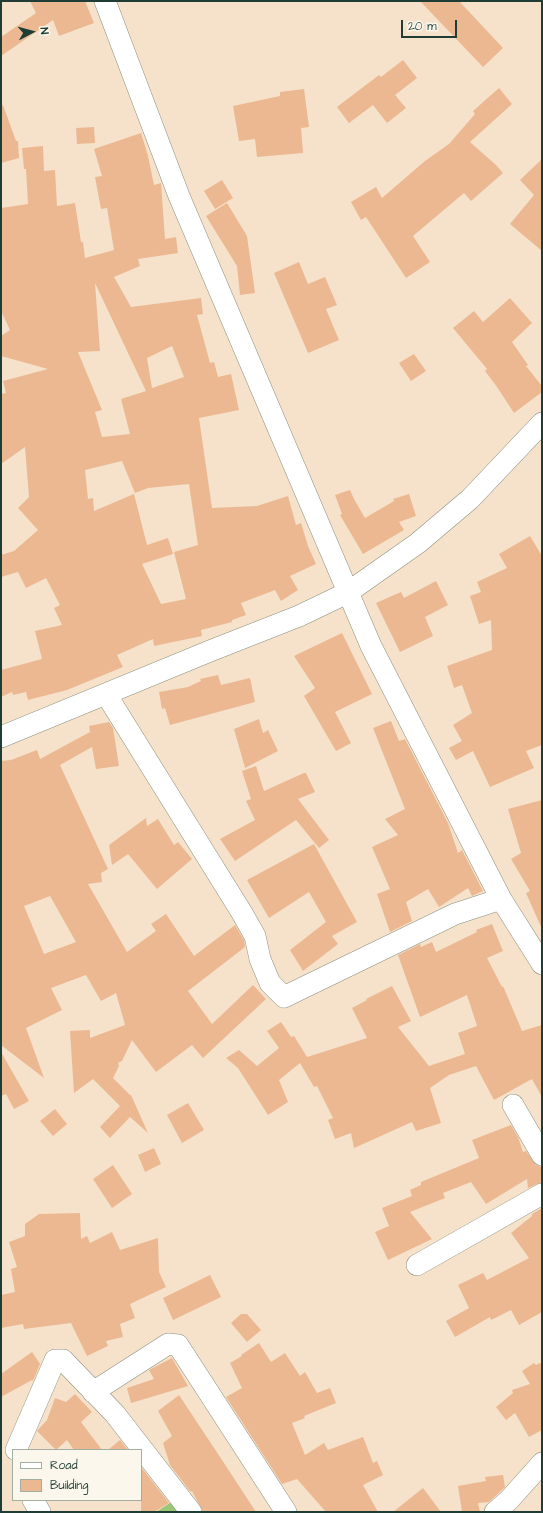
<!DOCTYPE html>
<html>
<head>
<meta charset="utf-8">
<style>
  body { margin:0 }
  #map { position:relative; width:543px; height:1513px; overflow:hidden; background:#f6e2ca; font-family:"Architects Daughter",sans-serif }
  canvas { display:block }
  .frame { position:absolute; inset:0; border:2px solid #1f3d34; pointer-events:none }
  .legend { position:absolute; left:12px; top:1449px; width:130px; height:52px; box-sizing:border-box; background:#fbf7ec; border:1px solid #a3ada2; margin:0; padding:5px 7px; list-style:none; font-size:12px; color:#1f3d34 }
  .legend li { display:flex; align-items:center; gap:8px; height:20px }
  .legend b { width:20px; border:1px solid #a3ada2 }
  .north { position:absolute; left:12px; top:12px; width:40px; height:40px; -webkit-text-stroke:3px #fbf7ec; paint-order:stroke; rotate:84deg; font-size:11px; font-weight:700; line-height:16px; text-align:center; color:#1f3d34 }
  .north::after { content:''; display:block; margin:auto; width:14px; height:18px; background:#1f3d34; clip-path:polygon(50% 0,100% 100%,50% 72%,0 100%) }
  .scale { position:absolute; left:401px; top:20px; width:56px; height:18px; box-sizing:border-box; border:2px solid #1f3d34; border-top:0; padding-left:5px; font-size:12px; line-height:14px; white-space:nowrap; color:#1f3d34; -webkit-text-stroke:3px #fbf7ec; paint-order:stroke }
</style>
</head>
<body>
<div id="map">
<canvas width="543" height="1513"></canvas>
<div class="frame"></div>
<ul class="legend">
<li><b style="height:5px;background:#fff"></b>Road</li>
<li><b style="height:11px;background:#ebb892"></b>Building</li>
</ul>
<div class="north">N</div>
<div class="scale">20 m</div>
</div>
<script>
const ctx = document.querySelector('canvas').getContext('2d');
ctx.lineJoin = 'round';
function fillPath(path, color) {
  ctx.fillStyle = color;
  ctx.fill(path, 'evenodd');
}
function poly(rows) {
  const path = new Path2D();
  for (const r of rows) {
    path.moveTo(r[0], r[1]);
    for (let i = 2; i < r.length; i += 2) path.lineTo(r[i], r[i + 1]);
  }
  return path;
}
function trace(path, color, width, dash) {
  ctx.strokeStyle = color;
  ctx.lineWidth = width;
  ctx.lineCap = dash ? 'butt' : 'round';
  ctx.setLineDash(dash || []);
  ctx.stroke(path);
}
fillPath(poly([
  [176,1499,185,1512,156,1512]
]), '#9ac776');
fillPath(poly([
  [30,1,85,1,94,23,59,36,53,20,1,56,1,37,36,13],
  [420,1,459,1,503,48,483,67],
  [403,60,417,78,395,95,406,108,387,123,373,105,349,123,337,107,379,75,381,77],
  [499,88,512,104,470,142,496,165,503,173,471,201,464,193,413,236,430,262,406,278,366,217,361,220,351,202,376,187,382,198,425,161,449,144,475,114,473,111],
  [304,89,309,127,301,128,303,153,257,157,255,139,239,141,233,106,280,96,280,92],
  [1,105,3,105,16,141,18,141,19,158,1,163],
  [94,127,95,143,77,144,76,128],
  [141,133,148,156,154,185,161,183,165,239,176,237,178,253,138,259,140,266,114,277,131,307,201,298,203,314,197,315,210,363,214,362,218,377,231,374,239,410,199,418,212,508,257,506,288,496,296,525,301,523,308,546,316,564,290,576,298,590,281,601,275,590,241,603,246,615,232,620,232,622,201,630,202,636,154,646,153,639,117,655,123,667,67,690,28,700,26,692,13,695,12,692,1,697,1,670,42,659,35,631,62,625,54,608,60,605,46,578,26,588,18,572,1,577,1,555,14,551,38,530,18,508,29,497,25,447,1,464,1,394,6,393,3,381,48,369,1,356,1,336,10,330,1,311,1,208,28,204,26,169,24,169,22,148,43,146,44,171,55,170,57,206,75,203,81,242,83,242,85,258,114,250,107,208,101,209,95,177,102,176,94,149],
  [95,283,146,391,121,399,130,434,102,437,95,412,102,410,78,352,100,351],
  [172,346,184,377,152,388,147,358],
  [122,461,135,493,148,488,189,484,198,545,174,552,186,599,161,604,142,564,173,554,168,538,147,545,134,494,94,511,93,498,88,499,85,470],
  [542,159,542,251,510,224,534,195,520,180],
  [222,180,233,198,215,209,204,191],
  [227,203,247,236,255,293,240,295,237,266,206,216],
  [299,262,308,284,325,277,337,305,326,309,339,340,308,353,274,273],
  [510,298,532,323,512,342,528,365,526,366,542,386,542,392,514,413,497,387,485,371,487,369,453,328,474,311,483,322],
  [414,354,426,371,411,381,399,363],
  [350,490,354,499,365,518,394,501,393,499,409,494,416,516,399,522,404,530,363,554,340,515,342,514,335,495],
  [530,536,542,556,542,745,526,751,534,768,490,787,473,751,456,760,449,748,462,741,453,725,472,713,462,685,454,688,447,666,492,650,491,620,479,624,470,596,481,592,477,582,507,568,499,554],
  [436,581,448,605,425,617,433,636,400,652,376,603,401,592,404,598],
  [342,633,372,694,335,712,351,743,336,751,304,696,315,688,294,656],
  [218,675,221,685,250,678,255,702,170,725,165,708,162,709,159,692,188,687,201,681,200,679],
  [259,719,263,733,268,730,278,751,245,768,234,729],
  [391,721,399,741,405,739,448,823,458,853,462,850,483,891,472,896,468,888,439,907,428,889,406,902,412,921,390,932,377,894,390,889,372,847,398,835,385,819,405,809,373,728],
  [109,722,113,728,119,766,96,769,92,747,60,765,108,869,101,873,102,882,88,884,127,952,156,931,151,924,166,914,194,956,235,925,244,940,245,947,188,991,212,1024,253,985,266,999,203,1058,192,1045,156,1072,132,1040,122,1061,118,1063,119,1066,113,1078,130,1095,131,1095,148,1133,130,1117,110,1138,100,1127,120,1106,93,1079,74,1093,70,1031,90,1030,90,1038,125,1025,116,993,101,1001,86,975,51,988,62,1010,26,1028,44,1078,1,1045,1,761,11,760,37,750,40,759,90,732,89,726],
  [50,896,76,942,44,954,24,906],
  [256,766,264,791,304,773,306,773,315,792,298,799,329,840,319,848,296,820,235,861,220,839,255,820,246,801,251,799,242,771],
  [542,800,542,929,526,893,530,891,511,859,521,853,508,809],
  [146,818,147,826,158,819,174,845,178,842,192,859,157,889,128,854,112,865,109,845],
  [314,844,357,922,332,936,338,944,303,971,290,950,326,922,309,892,269,918,247,880],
  [492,924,503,951,487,958,502,987,503,986,522,1031,542,1025,542,1097,532,1079,494,1100,476,1066,449,1075,430,1088,441,1123,416,1131,412,1122,354,1148,351,1133,335,1139,328,1120,333,1118,317,1086,314,1087,300,1063,279,1080,288,1102,268,1115,238,1068,226,1058,239,1050,257,1066,279,1048,267,1031,281,1022,291,1037,294,1036,307,1057,367,1038,352,1008,367,1000,366,999,392,986,411,1021,398,1027,429,1066,465,1054,458,1033,477,1026,467,995,420,1017,398,955,420,944,421,947,432,942,436,952,477,932,476,930],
  [1,1052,29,1101,14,1109,6,1094,1,1096],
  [188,1103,204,1130,182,1143,167,1115],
  [55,1109,67,1124,53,1136,40,1121],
  [511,1125,518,1137,523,1152,526,1151,536,1165,542,1167,542,1182,528,1188,527,1179,486,1204,471,1182,443,1193,445,1198,410,1212,432,1239,388,1260,375,1232,389,1226,382,1208,412,1196,410,1190,421,1185,421,1182,479,1158,472,1140],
  [154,1148,161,1164,145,1172,138,1155],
  [113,1165,132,1194,112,1208,93,1179],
  [542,1208,542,1312,519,1325,511,1310,491,1320,490,1317,455,1337,446,1321,469,1308,458,1285,483,1273,487,1280,529,1258,511,1233,532,1216,532,1214],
  [80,1213,81,1239,87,1236,90,1243,112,1232,120,1250,158,1238,159,1272,166,1287,130,1304,135,1318,120,1324,123,1337,106,1341,108,1346,87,1356,71,1323,24,1329,23,1324,1,1328,1,1295,15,1292,11,1269,17,1267,9,1242,25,1236,25,1224,39,1214],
  [210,1275,221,1297,173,1320,163,1298],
  [241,1314,247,1314,261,1330,247,1342,231,1323],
  [259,1343,271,1362,285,1353,300,1376,305,1372,317,1393,330,1388,336,1403,304,1416,305,1418,292,1423,305,1455,324,1443,328,1450,363,1437,373,1463,377,1461,383,1475,363,1485,378,1512,326,1512,297,1479,282,1484,226,1397,242,1388,230,1363,242,1356,241,1355],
  [32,1352,40,1364,33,1381,32,1380,1,1397,1,1374],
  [172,1358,188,1386,131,1403,127,1388,154,1379,149,1370],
  [542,1362,542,1430,529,1437,515,1413,506,1420,496,1407,513,1393,512,1390,530,1384,522,1371,534,1363,536,1365],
  [75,1394,92,1412,81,1422,102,1450,74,1450,67,1440,56,1450,37,1431,47,1420,55,1398,66,1402],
  [179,1395,224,1463,256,1512,203,1512,192,1491,191,1492,189,1490,170,1465,163,1443,172,1436,158,1411],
  [120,1440,128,1450,108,1450],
  [141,1467,169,1503,154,1512,141,1512],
  [503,1475,505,1487,489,1502,478,1503,480,1512,462,1512,458,1486,486,1481,485,1477],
  [423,1488,441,1512,393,1512]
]), '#ebb892');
const minor = poly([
  [105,1,179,196,371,646,501,899,542,964],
  [106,694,242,913,255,936,260,959,270,983,284,997,455,914,501,899],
  [1,737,210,651,299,616,347,593,418,543,470,499,542,423],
  [513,1105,542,1155],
  [417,1265,542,1194],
  [93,1392,168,1344,178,1345,286,1512],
  [16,1450,55,1360,63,1360,115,1414,191,1512],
  [33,1500,40,1512],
  [495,1512,509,1500,542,1463]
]);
trace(minor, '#8a907f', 22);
trace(minor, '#fff', 21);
</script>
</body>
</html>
